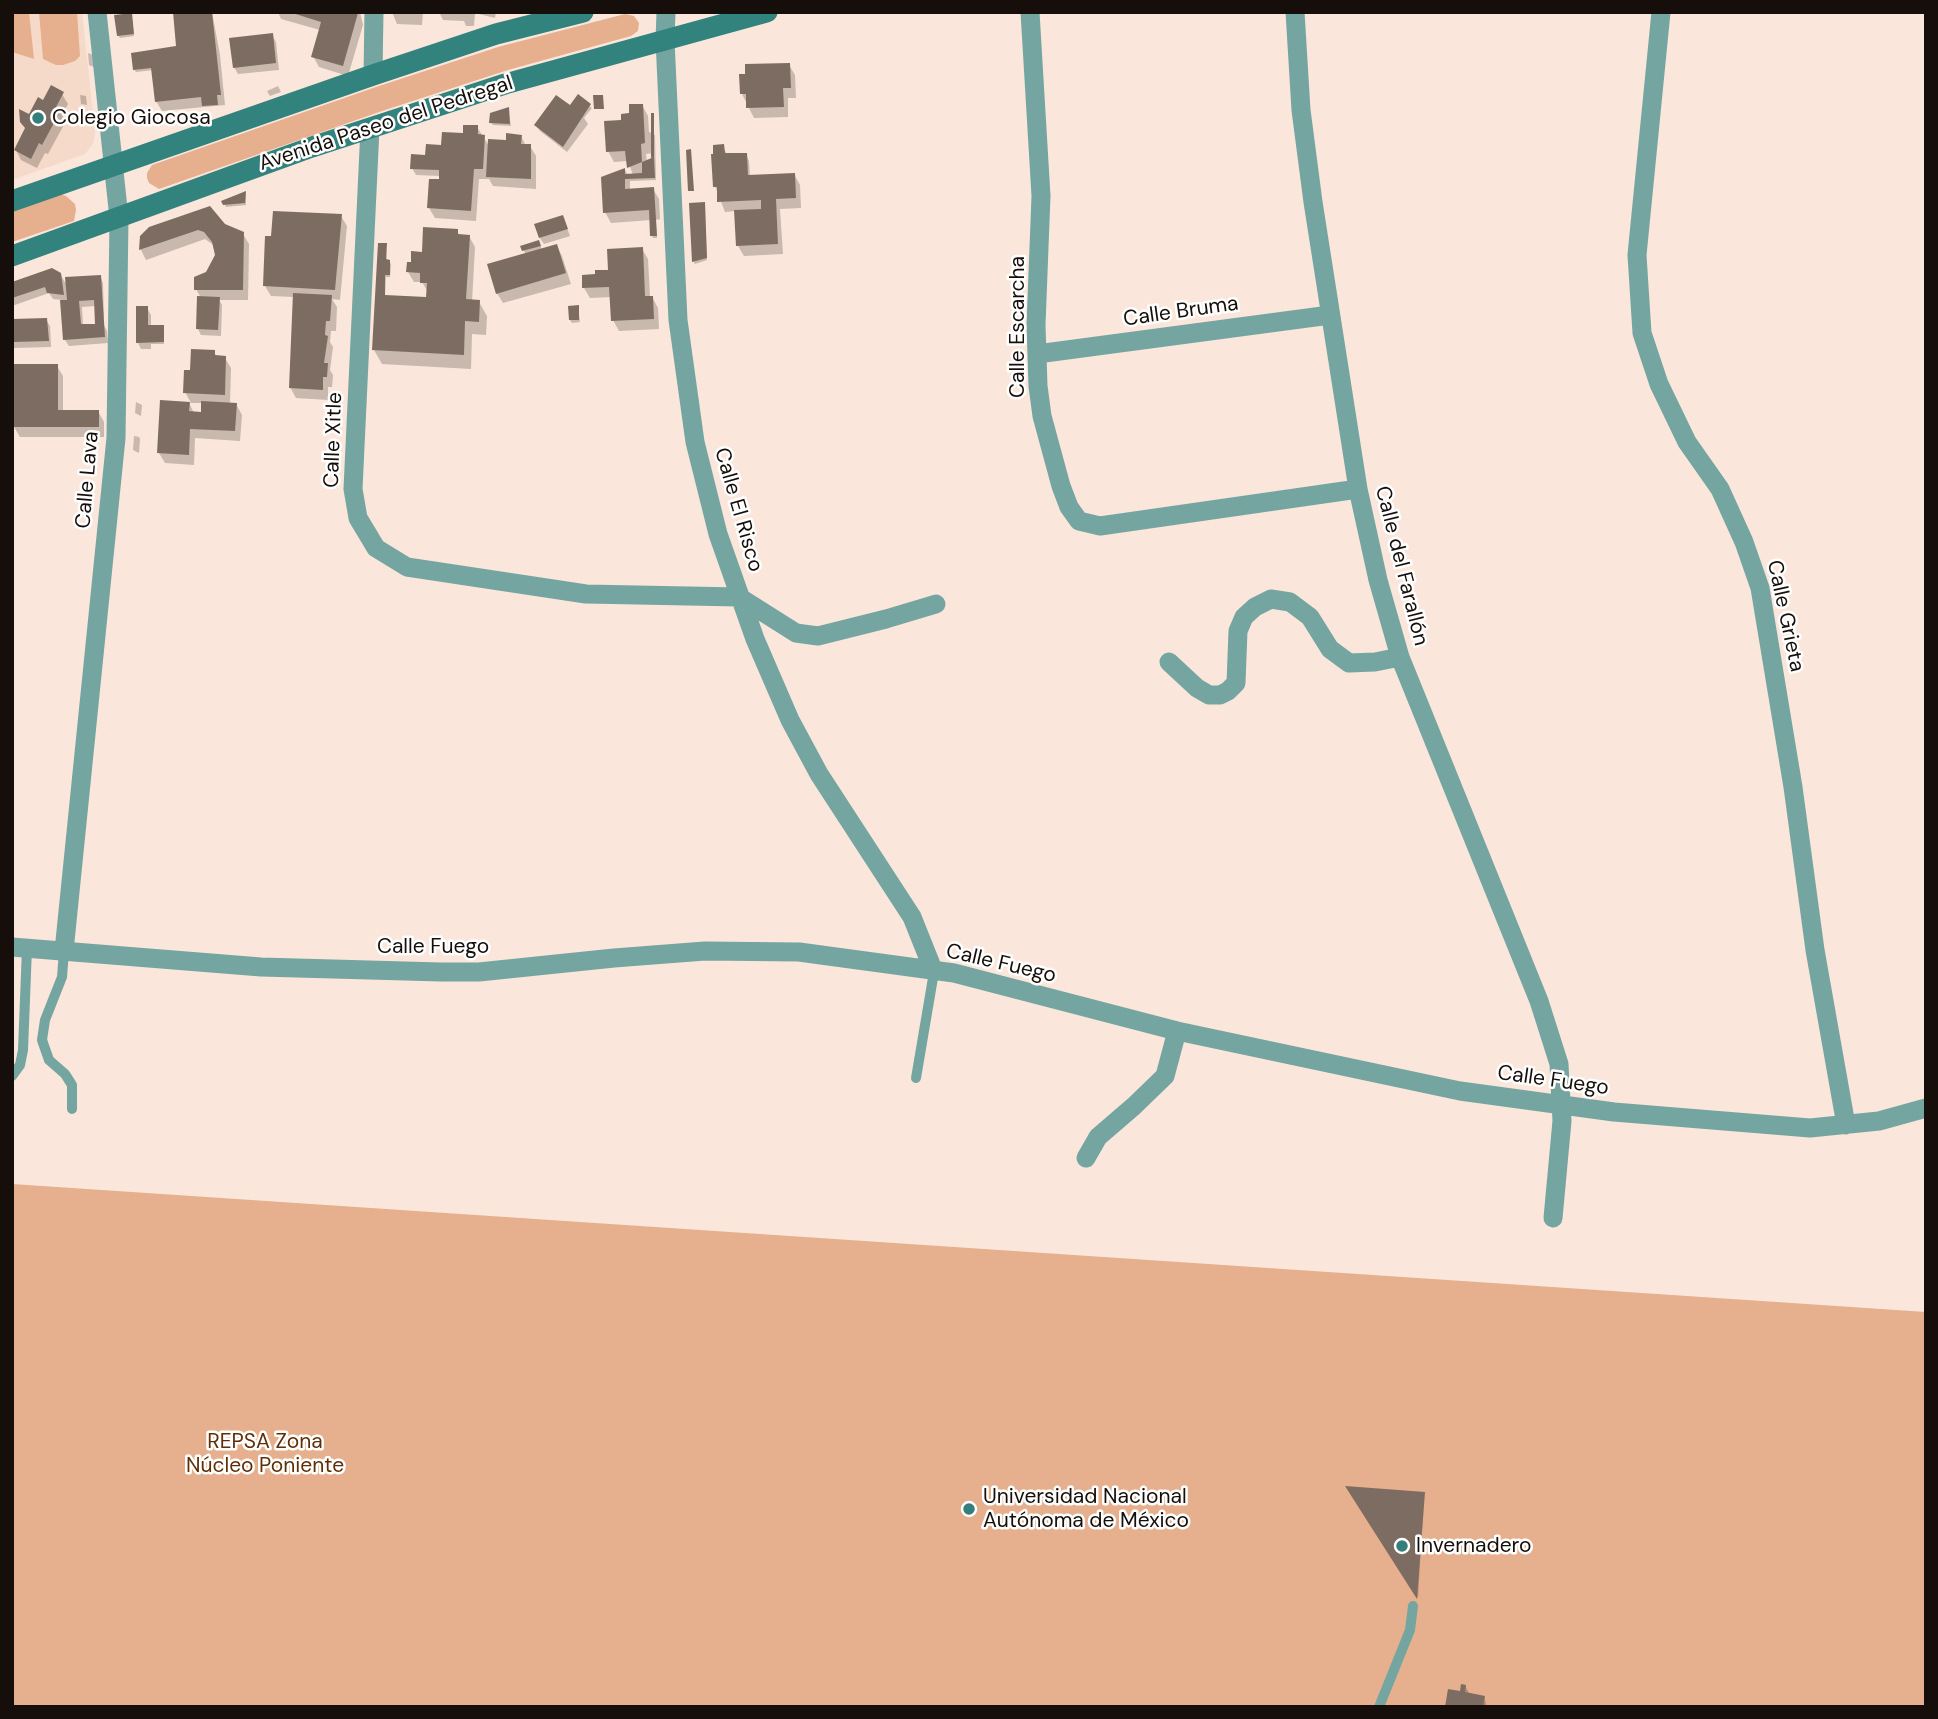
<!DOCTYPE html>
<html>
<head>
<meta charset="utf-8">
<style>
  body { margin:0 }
  #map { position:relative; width:1938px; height:1719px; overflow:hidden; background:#fae6da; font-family:"DM Sans",sans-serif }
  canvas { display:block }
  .frame { position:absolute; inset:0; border:14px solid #150e0a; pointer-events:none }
</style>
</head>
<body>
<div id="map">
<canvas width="1938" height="1719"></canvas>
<div class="frame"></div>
</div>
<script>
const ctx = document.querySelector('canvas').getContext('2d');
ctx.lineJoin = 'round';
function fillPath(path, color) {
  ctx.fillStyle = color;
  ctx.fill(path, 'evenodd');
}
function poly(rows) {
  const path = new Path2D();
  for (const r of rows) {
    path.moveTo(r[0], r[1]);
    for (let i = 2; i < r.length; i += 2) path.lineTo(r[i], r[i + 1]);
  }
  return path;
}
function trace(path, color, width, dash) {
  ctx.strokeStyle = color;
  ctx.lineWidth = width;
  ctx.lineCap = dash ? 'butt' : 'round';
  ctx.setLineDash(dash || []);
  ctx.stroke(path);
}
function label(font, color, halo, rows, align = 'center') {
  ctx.font = font + ' "DM Sans",sans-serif';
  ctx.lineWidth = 5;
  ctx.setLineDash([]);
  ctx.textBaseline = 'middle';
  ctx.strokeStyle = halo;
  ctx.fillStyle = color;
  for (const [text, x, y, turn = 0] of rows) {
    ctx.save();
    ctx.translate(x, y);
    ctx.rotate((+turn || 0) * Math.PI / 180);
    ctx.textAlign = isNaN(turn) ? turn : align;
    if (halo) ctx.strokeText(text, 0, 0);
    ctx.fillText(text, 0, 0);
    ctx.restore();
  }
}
fillPath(poly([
  [12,12,82,12,95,132,93,144,85,154,12,180]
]), '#f5dac9');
fillPath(poly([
  [12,12,29,12,34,59,12,52],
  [39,12,77,12,80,56,75,61,63,65,56,65,43,59],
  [625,14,634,16,639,23,638,31,631,36,508,70,382,111,159,189,149,183,147,178,147,173,152,165,376,87,498,47],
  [60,194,66,196,75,204,76,210,74,221,12,242,12,211],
  [12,1184,1926,1312,1926,1707,12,1707]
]), '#e6af8d');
fillPath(poly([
  [212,12,220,55,225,105,162,111,156,101,153,70,136,72,134,69,179,48,174,13],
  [278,12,360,12,363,25,348,76,319,67,313,56,320,30,281,19],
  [392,12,423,12,422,25,397,24],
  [439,12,496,12,495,18,475,13,474,26,466,26,464,21,443,20],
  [132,18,134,36,120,38,118,35],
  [272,35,276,42,279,70,238,74,234,67],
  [88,53,93,55,94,67,89,65],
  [789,65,795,75,796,98,788,98,788,117,754,118,742,94],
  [278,86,281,92,270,96,267,91],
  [62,94,68,104,62,115,66,121,48,154,45,153,37,168,21,160,16,150,26,129,29,116,44,102],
  [80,95,86,96,87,105,81,104],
  [578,96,592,108,584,118,588,124,567,152,540,131,536,125,576,111],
  [642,105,648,116,649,132,655,135,656,180,630,181,630,190,653,189,659,199,660,219,656,220,657,238,653,238,652,236,651,220,611,223,605,212,625,170,628,175,633,175,628,161,614,162,608,151,623,122],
  [653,153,653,160,647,162,646,154],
  [508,109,511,126,493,125,491,122],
  [477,127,489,146,507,142,521,136,526,146,530,146,536,156,536,189,493,186,489,179,479,179,476,221,435,218,429,208,441,176,416,175,412,168,427,157],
  [723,146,727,155,746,154,749,161,750,176,794,174,800,185,801,208,780,209,783,254,744,256,738,246,736,211,725,212,715,186],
  [246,193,246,205,226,207,224,202],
  [704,204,707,260,695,264,693,261],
  [341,216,347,226,340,300,332,299,337,307,336,331,331,331,330,342,333,347,330,370,333,375,332,387,328,387,328,400,296,398,290,387,294,297,271,296,265,286],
  [563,217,570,236,544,244,540,238],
  [224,225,243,234,249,244,248,300,219,300,222,305,221,336,201,335,198,329,201,298,196,289,217,255,215,246,205,239,146,260,141,250,142,237],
  [457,231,460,236,469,236,475,247,472,302,479,302,487,316,486,335,472,334,471,369,382,364,374,350,386,245,387,261,391,264,390,277,386,277,385,296,427,299,428,292,422,282,414,282,408,272,423,254],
  [540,244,542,250,557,246,562,256,571,284,503,303,497,293,526,255,522,247],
  [642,249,648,259,650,297,652,297,658,308,659,329,619,331,613,320,611,297,590,298,584,288],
  [60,274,68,287,100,276,103,283,104,319,102,314,99,316,107,331,108,343,69,346,65,340,62,300,53,299,49,293,12,306,12,284],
  [96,306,97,325,83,326,82,307],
  [578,307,580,322,572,323,570,320],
  [147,308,151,315,151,327,163,327,164,329,164,344,151,344,151,349,141,349,138,343],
  [46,320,50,326,51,347,12,348,12,321],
  [214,352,217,357,225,358,231,368,230,404,236,404,242,415,240,441,195,438,194,465,165,463,159,453,189,403,194,413,202,413,203,403,191,403,185,392,191,372],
  [57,366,63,376,63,412,98,411,104,422,104,437,20,437,14,427],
  [136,402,142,405,141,416,135,413],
  [134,436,139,437,140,439,139,453,133,450],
  [1348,1488,1424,1494,1418,1598],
  [1465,1686,1469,1693,1484,1697,1487,1707,1447,1707]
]), '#0003');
fillPath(poly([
  [173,12,212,12,221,95,217,95,218,105,202,106,201,97,155,102,151,68,133,70,131,53,176,46],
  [289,12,358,13,343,66,311,57,321,22],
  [132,13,134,34,117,36,114,15],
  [273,33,276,63,233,68,229,38],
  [790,63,791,88,783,88,784,107,746,108,746,94,740,94,739,74,745,74,745,64],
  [51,85,64,92,56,107,61,110,42,145,39,143,31,159,14,150,25,128,20,122,19,109,29,114,38,97,43,100],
  [578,94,591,104,563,147,534,125,556,95,570,105],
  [593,95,603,95,604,109,594,109],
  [629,104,643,104,645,143,641,144,642,162,627,168,625,151,606,152,604,121,621,120,621,114,629,113],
  [509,107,510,124,489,123,490,113],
  [651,113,654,113,654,157,651,158],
  [463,125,478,125,478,134,485,135,483,169,474,169,471,211,427,208,429,179,439,179,439,170,410,169,411,154,425,155,426,144,441,145,442,132,463,133],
  [506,133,522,135,521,144,531,144,531,179,486,177,488,139,506,140],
  [724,144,725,153,747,153,748,175,795,173,796,198,776,199,778,244,736,246,734,210,761,209,761,200,717,202,717,187,713,187,711,154,713,154,713,145],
  [691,149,694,191,688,191,686,150],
  [654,157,655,178,625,179,625,189,654,187,657,236,650,236,649,210,603,213,601,177,625,168,625,174,642,173,642,162],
  [246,191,245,203,223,205,221,201],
  [705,202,707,258,692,262,689,203],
  [210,206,225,224,244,232,243,290,194,290,194,277,206,272,215,255,212,242,204,232,198,230,139,250,140,236,149,227],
  [273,211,342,214,335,290,263,286,265,236,271,236],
  [563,215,568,229,539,238,534,224],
  [423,227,458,229,458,234,470,235,466,299,480,300,479,322,465,321,464,355,372,350,378,243,387,243,386,259,390,260,390,275,385,275,385,295,426,297,427,283,420,283,420,273,406,272,407,262,411,262,411,251,422,252],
  [539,240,541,246,522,251,520,246],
  [557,244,566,273,496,294,487,264],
  [643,247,645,296,653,296,654,319,611,321,609,287,582,288,582,275,595,274,595,270,608,270,607,249],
  [52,268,61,273,64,295,47,293,45,287,12,298,12,282],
  [101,275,105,337,63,340,60,300,67,300,65,277],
  [94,300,95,324,81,324,79,301],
  [293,293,332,295,330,321,326,321,325,335,328,336,324,363,328,363,327,377,323,377,323,390,289,388],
  [197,296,220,297,218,330,196,329],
  [579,305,579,320,569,320,568,306],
  [136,306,148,306,148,325,164,325,164,342,136,343],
  [47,318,49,341,12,342,12,319],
  [191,349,215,350,215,355,226,356,225,395,183,393,184,370,190,370],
  [12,364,58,364,58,410,99,410,99,427,12,427],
  [160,400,190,402,189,411,201,412,201,401,237,403,235,431,190,429,189,455,157,453],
  [1345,1486,1425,1492,1417,1599],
  [1461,1684,1466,1685,1465,1692,1485,1696,1483,1707,1445,1707,1448,1689,1460,1691]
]), '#7d6c61');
trace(poly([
  [64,951,62,977,45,1020,42,1040,49,1060,65,1074,72,1085,72,1109],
  [12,1076,20,1065,23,1050,27,948],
  [916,1078,934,972],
  [1379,1707,1410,1630,1413,1606]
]), '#75a5a1', 10);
trace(poly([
  [666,12,665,40,678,320,695,442,718,534,755,639,790,720,819,774,912,917,934,972],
  [1030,12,1041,196,1036,325,1038,386,1042,416,1061,486,1069,507,1079,521,1100,526,1358,489],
  [1295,12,1301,110,1313,202,1358,489,1378,580,1400,657,1539,1001,1559,1064,1562,1121,1553,1218],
  [1661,12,1637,255,1642,333,1659,384,1687,442,1720,489,1744,542,1760,588,1793,787,1815,950,1846,1125],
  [373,75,374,12],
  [370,128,353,489,358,518,376,548,407,567,586,594,739,597,796,633,818,636,886,619,936,604],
  [1037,354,1330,315],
  [1169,662,1197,688,1209,695,1220,695,1228,691,1236,683,1238,631,1244,617,1255,607,1271,599,1290,602,1310,617,1330,649,1349,663,1375,662,1400,657],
  [12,947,261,967,441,972,479,972,614,958,705,951,799,952,954,973,1177,1031,1460,1091,1614,1112,1810,1128,1879,1121,1926,1108],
  [64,951,116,438,119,218,97,12],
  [1086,1158,1098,1137,1134,1106,1165,1076,1177,1031]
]), '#75a5a1', 19);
trace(poly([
  [12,201,373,75,496,34,583,12],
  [12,256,312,147,505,84,767,12]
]), '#32827d', 21);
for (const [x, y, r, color] of [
  [38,118,7,"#367e7a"],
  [969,1509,7,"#367e7a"],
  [1402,1546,7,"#367e7a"]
]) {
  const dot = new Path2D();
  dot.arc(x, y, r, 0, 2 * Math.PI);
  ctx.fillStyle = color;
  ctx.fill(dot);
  trace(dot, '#fff', 2.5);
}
label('21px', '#150e0a', '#fff', [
  ["Colegio Giocosa",52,118],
  ["Universidad Nacional",983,1497],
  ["Autónoma de México",983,1521],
  ["Invernadero",1416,1546]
], 'left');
label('21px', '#150e0a', '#fff', [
  ["Avenida Paseo del Pedregal",386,124,-18],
  ["Calle Bruma",1181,312,-8],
  ["Calle Escarcha",1018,327,-90],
  ["Calle Xitle",334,440,-88],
  ["Calle Lava",88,480,-85],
  ["Calle El Risco",738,510,74],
  ["Calle del Farallón",1401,566,76],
  ["Calle Grieta",1785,616,78],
  ["Calle Fuego",433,947],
  ["Calle Fuego",1001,964,13],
  ["Calle Fuego",1553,1081,8]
]);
label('21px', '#602e06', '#fff', [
  ["REPSA Zona",265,1442],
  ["Núcleo Poniente",265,1466]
]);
</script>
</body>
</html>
